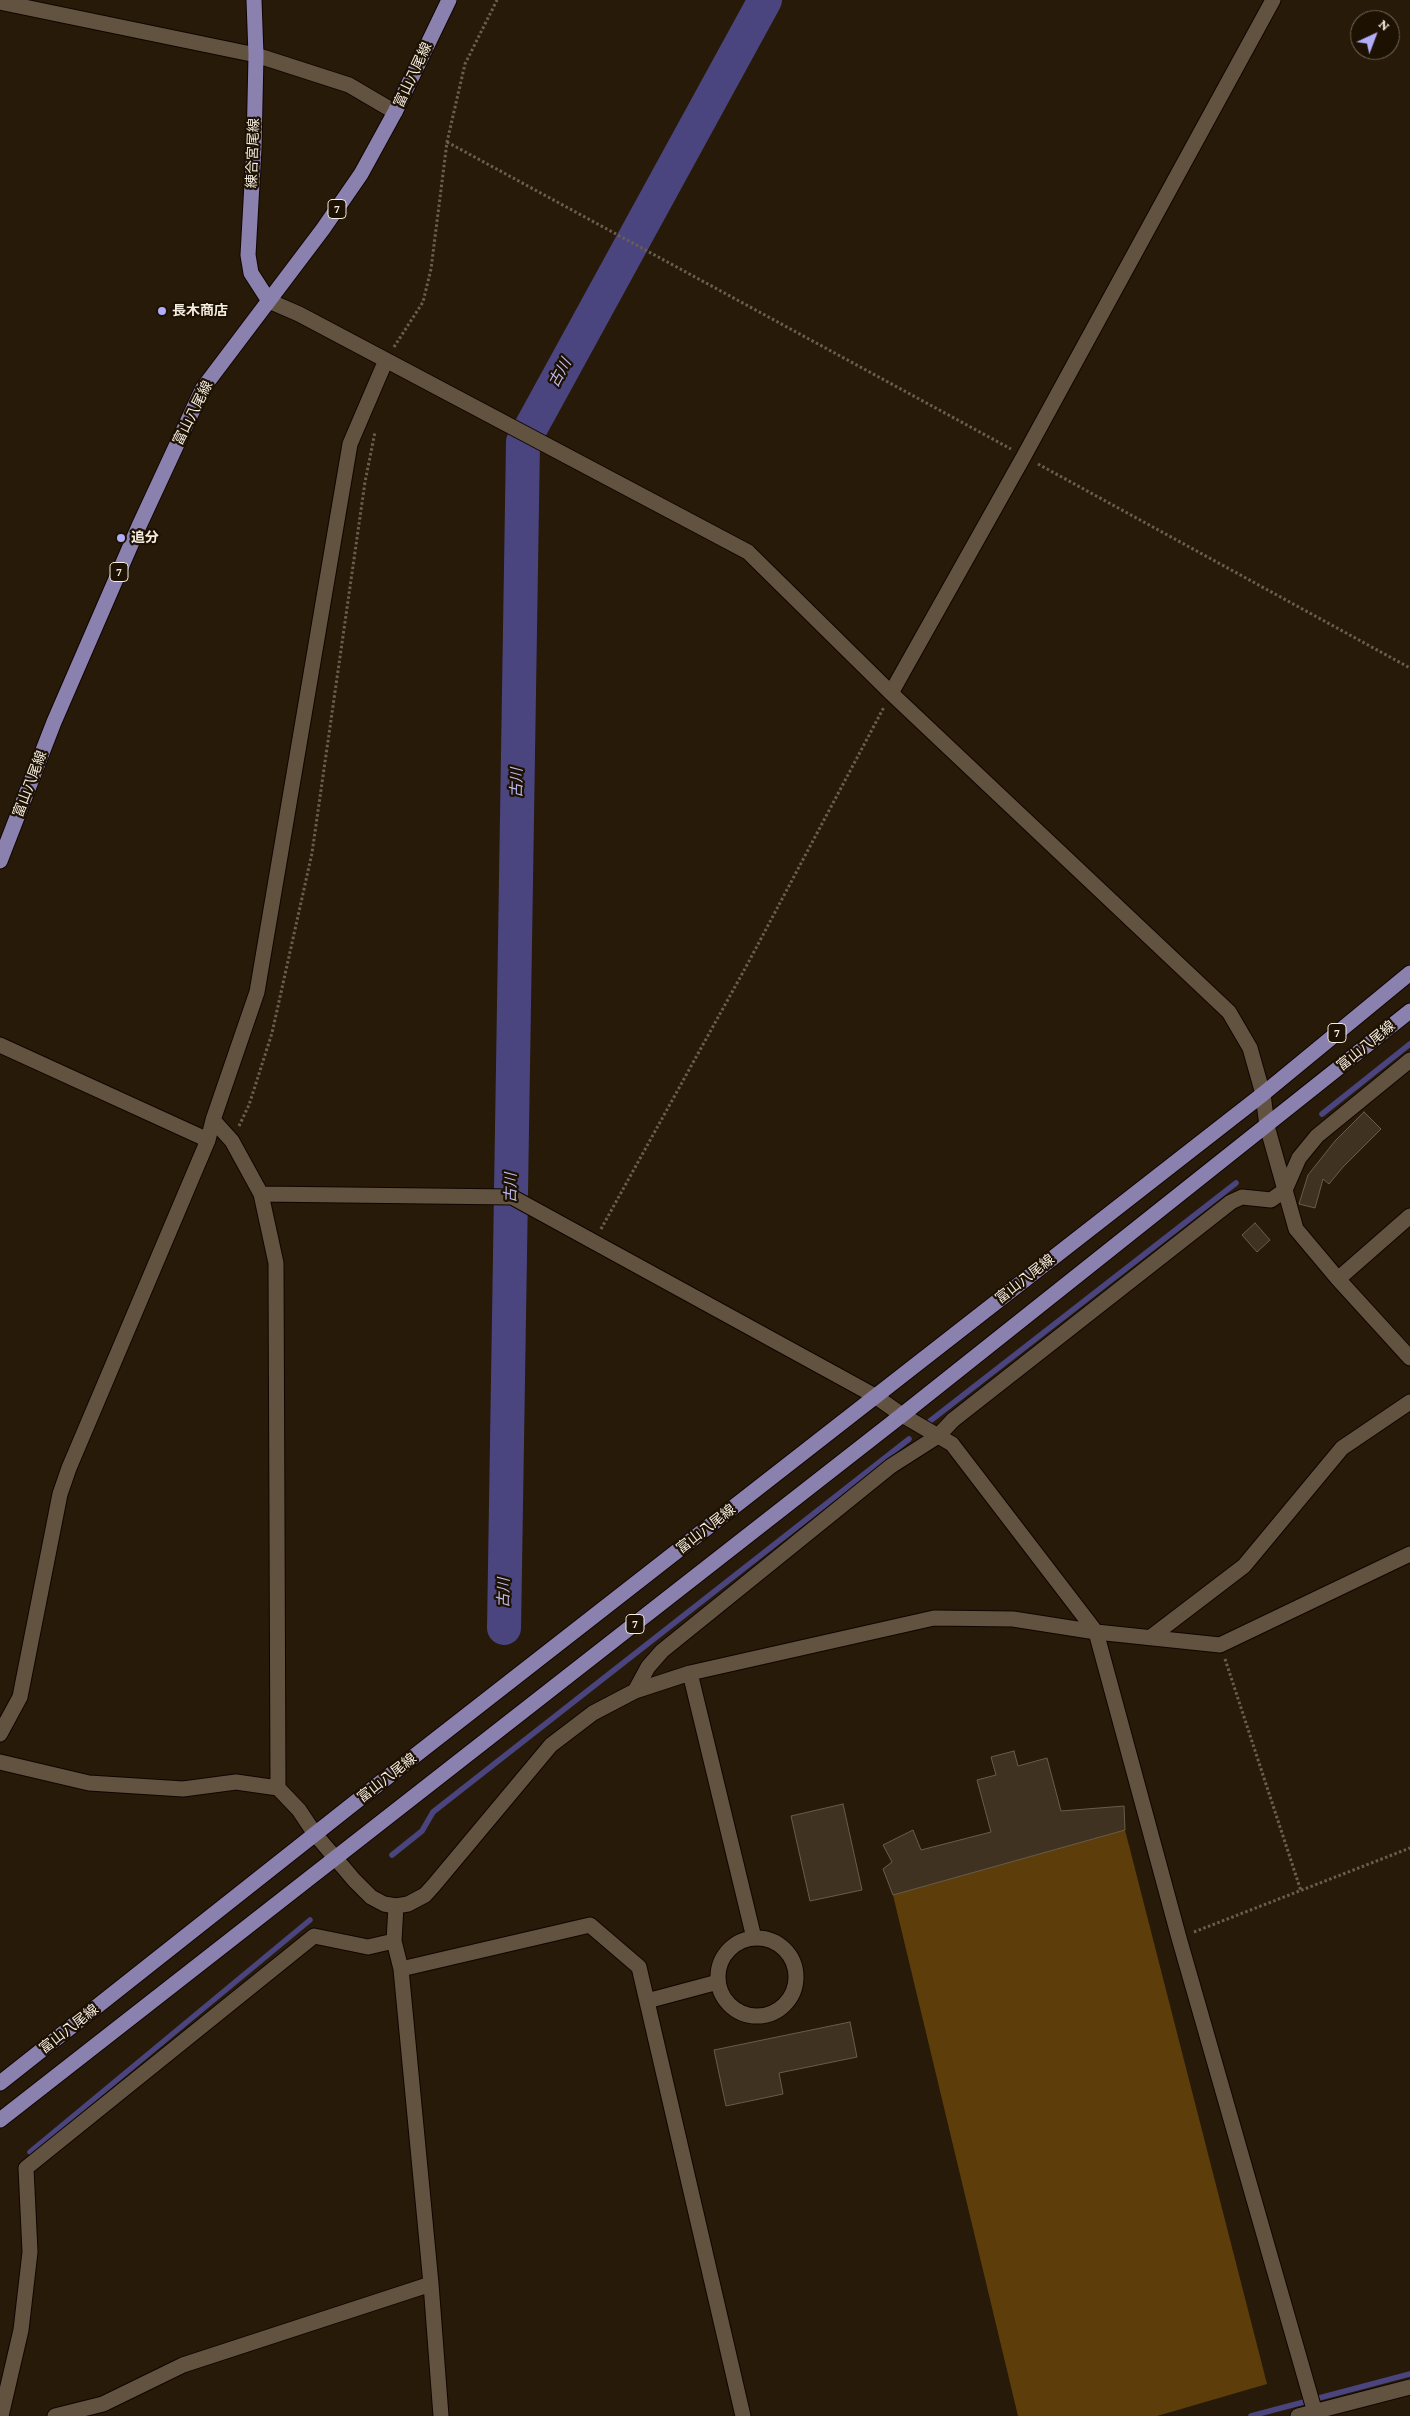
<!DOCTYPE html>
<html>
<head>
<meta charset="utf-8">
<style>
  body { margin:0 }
  #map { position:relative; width:1410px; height:2416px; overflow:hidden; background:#271a09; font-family:"Crimson Pro",serif }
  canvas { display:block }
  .north { position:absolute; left:1350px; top:10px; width:50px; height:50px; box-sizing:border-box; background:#1d1102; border:1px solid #74695b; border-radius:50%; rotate:43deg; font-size:14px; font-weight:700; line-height:20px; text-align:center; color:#f6ede1 }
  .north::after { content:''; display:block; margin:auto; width:18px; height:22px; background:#b2adf9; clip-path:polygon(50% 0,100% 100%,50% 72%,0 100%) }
</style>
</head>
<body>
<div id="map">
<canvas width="1410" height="2416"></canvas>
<div class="north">N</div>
</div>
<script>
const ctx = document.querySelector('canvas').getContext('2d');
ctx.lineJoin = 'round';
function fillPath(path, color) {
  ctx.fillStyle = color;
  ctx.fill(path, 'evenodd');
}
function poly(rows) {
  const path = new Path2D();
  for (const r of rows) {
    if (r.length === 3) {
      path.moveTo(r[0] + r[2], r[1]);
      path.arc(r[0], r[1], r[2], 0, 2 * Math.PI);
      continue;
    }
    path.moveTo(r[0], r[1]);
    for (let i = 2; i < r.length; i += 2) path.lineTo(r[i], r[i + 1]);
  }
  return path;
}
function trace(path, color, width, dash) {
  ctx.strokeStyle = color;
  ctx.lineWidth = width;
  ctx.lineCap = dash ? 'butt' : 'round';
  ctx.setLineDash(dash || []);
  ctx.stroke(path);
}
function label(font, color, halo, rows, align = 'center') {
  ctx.font = font + ' "Crimson Pro","Noto Sans JP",serif';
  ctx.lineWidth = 4.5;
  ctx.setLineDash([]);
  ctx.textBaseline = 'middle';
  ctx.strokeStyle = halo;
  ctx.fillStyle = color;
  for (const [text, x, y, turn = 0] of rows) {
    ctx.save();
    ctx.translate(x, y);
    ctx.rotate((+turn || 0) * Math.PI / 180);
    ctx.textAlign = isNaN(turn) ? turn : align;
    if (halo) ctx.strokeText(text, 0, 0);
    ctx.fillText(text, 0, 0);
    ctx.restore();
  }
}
fillPath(poly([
  [1125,1830,1267,2384,1157,2416,1018,2416,893,1895]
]), '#5d3e0b');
trace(poly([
  [1322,1114,1410,1044],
  [930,1421,1236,1183],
  [392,1855,422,1831,433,1812,909,1439],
  [30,2152,310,1920],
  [1251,2416,1410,2374]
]), '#4b457f', 5.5);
trace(poly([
  [504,1628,523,442,765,0]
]), '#4b457f', 34);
const building = poly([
  [1364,1112,1381,1129,1343,1167,1329,1184,1323,1179,1315,1208,1299,1204,1308,1175,1335,1141,1364,1112],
  [1255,1223,1270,1240,1257,1252,1242,1235,1255,1223],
  [1014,1751,1018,1766,1047,1758,1061,1811,1124,1806,1125,1830,893,1895,883,1869,892,1862,883,1845,913,1830,921,1850,991,1832,977,1780,996,1775,991,1757,1014,1751],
  [843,1804,862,1890,810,1901,791,1816,843,1804],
  [850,2022,857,2057,779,2073,783,2094,726,2106,714,2050,850,2022]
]);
fillPath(building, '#403220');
trace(building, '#6b5c49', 1);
const minor = poly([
  [0,2,256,55,349,85,395,112],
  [269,301,299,314,748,552,891,693,1229,1012,1250,1048,1263,1094,1267,1126,1296,1229,1338,1279,1410,1358],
  [891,693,1024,456,1273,0],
  [0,1045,208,1140],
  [213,1120,232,1141,261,1194,276,1263,278,1788],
  [261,1194,512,1197,875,1396,902,1415,952,1444,1096,1632,1179,1938,1316,2416],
  [1338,1279,1410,1216],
  [1151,1637,1244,1566,1342,1448,1410,1402],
  [690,1673,754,1938],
  [635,1691,648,1667,662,1651,891,1466,938,1436,953,1420,1231,1202,1242,1197,1271,1200,1285,1190,1299,1158,1317,1136,1410,1060],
  [0,1734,20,1697,60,1494,69,1468,208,1140,213,1120,257,992,350,444,386,360],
  [0,1762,89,1783,183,1789,236,1782,278,1788,299,1810,315,1834,354,1880,371,1897,384,1904,396,1906,408,1904,425,1895,434,1885,551,1745,593,1713,635,1691,690,1673,934,1618,1013,1619,1096,1632,1220,1645,1410,1554],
  [396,1906,394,1941,401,1969,431,2284,441,2416],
  [757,1977,39],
  [401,1969,590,1925,639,1967,743,2416],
  [647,2001,718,1982],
  [1,2416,21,2330,30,2252,26,2168,314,1936,368,1947,394,1941],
  [55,2416,103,2404,183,2365,431,2284],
  [1298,2416,1410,2387]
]);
const major = poly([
  [254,0,256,55,254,148,248,255,251,273,269,301],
  [0,861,54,722,139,526,203,388,323,229,361,174,395,112,449,0],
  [0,2083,353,1804,1263,1094,1410,973],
  [0,2120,902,1415,1410,1011]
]);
trace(minor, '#100500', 17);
trace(major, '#100500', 17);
trace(poly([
  [447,142,1011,449],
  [394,347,423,302,431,269,447,142,465,64,497,0],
  [1038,464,1410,668],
  [239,1126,249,1105,272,1033,312,853,365,482,375,432],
  [601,1229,747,965,884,707],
  [1225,1659,1301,1891],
  [1194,1932,1410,1848]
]), '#6a5e4f', 3, [2.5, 2.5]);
trace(minor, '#625340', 15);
trace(major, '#8b81af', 15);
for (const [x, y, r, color] of [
  [162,311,5,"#b2adf9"],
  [121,538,5,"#b2adf9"]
]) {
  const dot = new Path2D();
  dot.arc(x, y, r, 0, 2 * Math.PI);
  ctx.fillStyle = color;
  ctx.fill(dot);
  trace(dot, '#1d1102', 2);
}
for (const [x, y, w] of [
  [337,209,18],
  [119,572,18],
  [1337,1033,18],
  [635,1624,18]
]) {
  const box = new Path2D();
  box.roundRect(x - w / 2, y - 9.5, w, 19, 4);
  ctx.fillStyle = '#1d1102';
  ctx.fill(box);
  trace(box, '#f6ede1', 1);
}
label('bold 12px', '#f6ede1', null, [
  ["7",337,209],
  ["7",119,572],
  ["7",1337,1033],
  ["7",635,1624]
]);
label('14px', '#f6ede1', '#1d1102', [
  ["富山八尾線",413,75,-65],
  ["練合宮尾線",253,153,-88],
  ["富山八尾線",193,413,-63],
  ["富山八尾線",30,784,-69],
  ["富山八尾線",1366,1046,-39],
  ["富山八尾線",1025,1279,-38],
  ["富山八尾線",706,1529,-38],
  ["富山八尾線",387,1778,-38],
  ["富山八尾線",69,2029,-38]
]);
label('bold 14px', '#f6ede1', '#1d1102', [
  ["長木商店",172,311],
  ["追分",131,538]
], 'left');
label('italic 15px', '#bdbbf0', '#1d1102', [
  ["古川",560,373,-61],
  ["古川",517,783,-89],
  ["古川",511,1188,-89],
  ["古川",504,1593,-89]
]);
</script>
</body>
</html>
